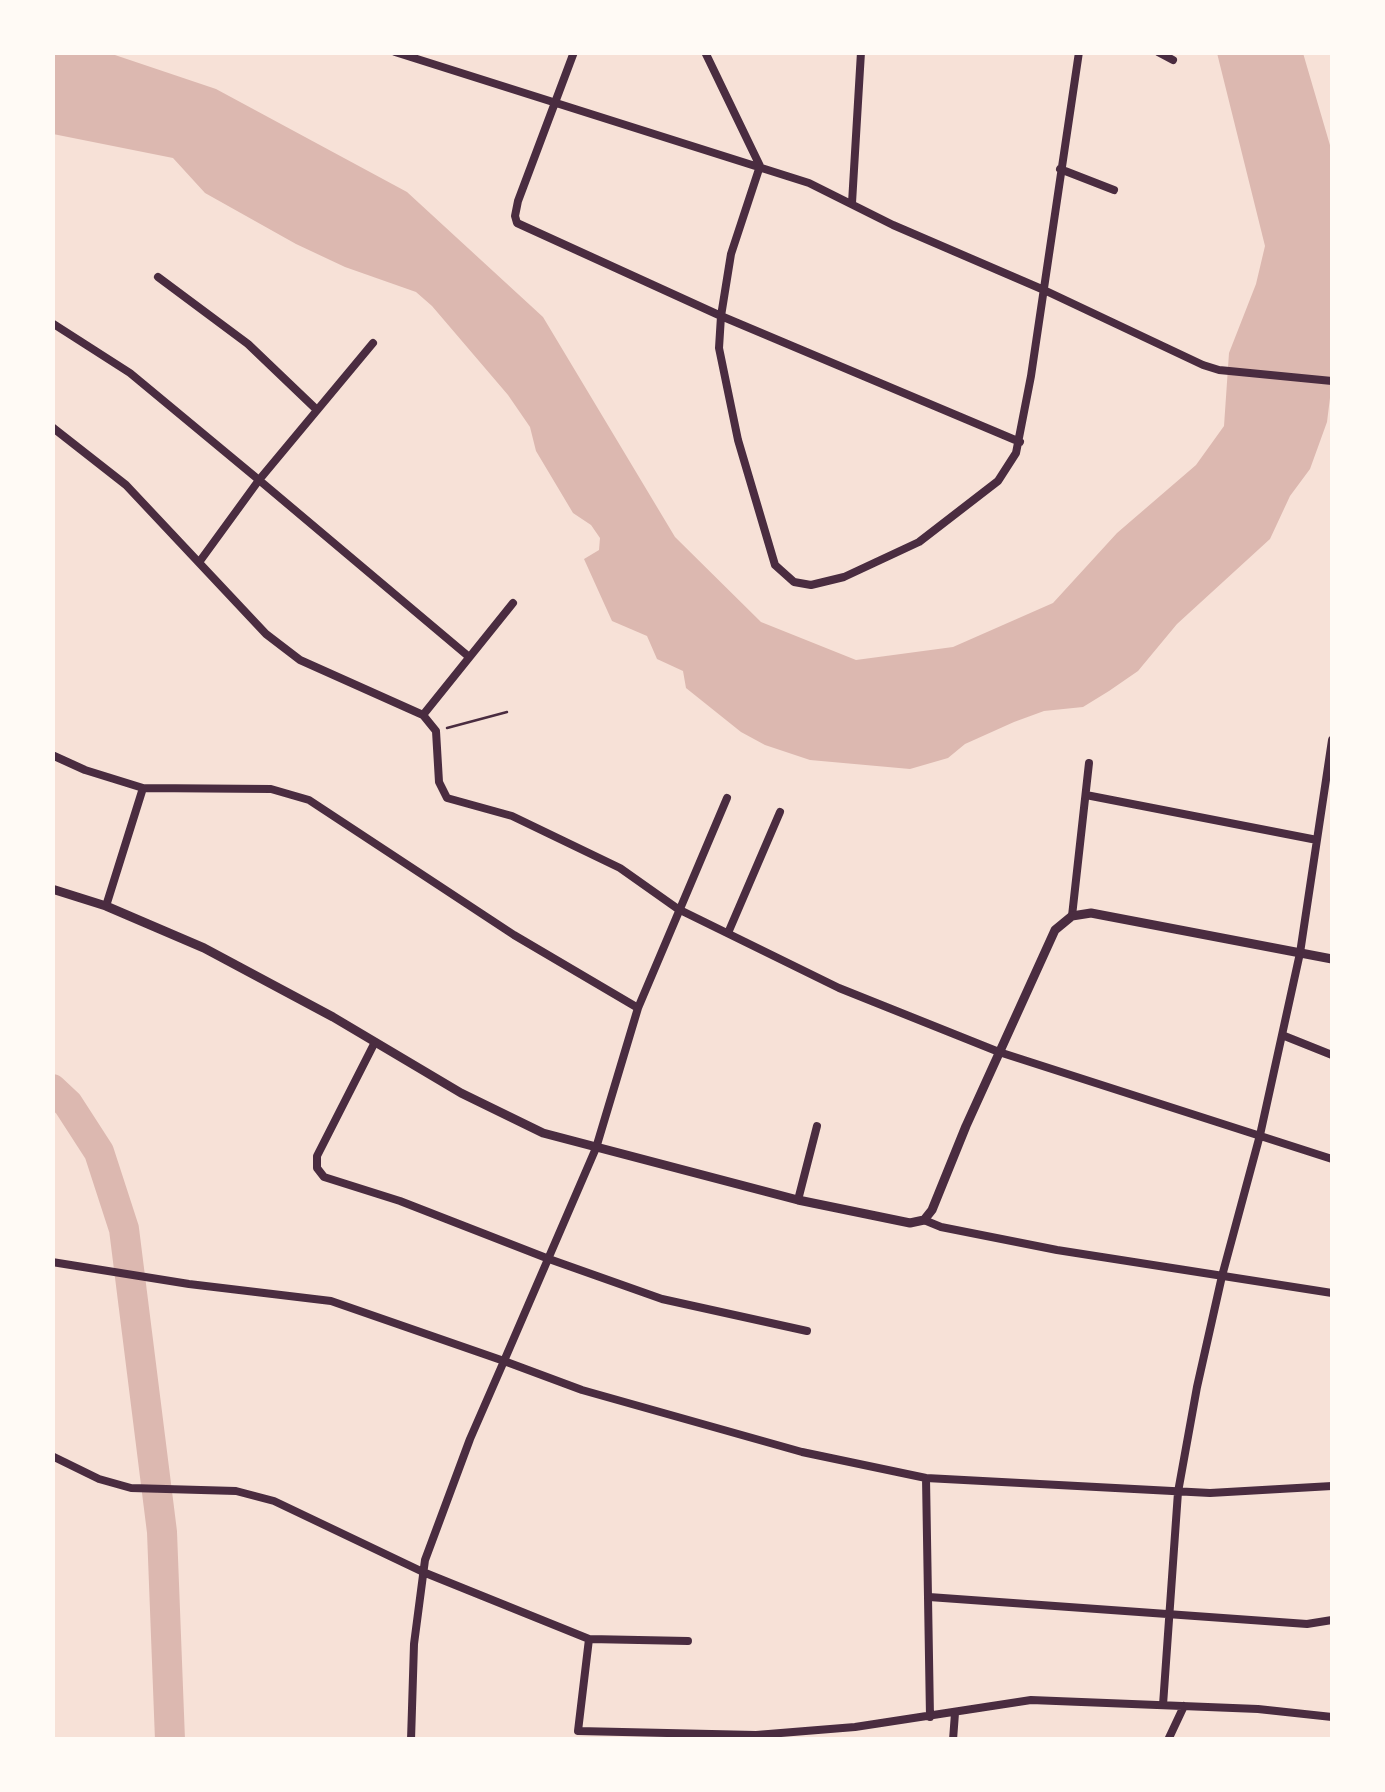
<!DOCTYPE html>
<html>
<head>
<meta charset="utf-8">
<style>
  body { margin:0 }
  #map { position:relative; width:1385px; height:1792px; overflow:hidden; background:#f7e1d7; font-family:"Crimson Pro",serif }
  canvas { display:block }
  .frame { position:absolute; inset:0; border:55px solid #fffaf5; pointer-events:none }
</style>
</head>
<body>
<div id="map">
<canvas width="1385" height="1792"></canvas>
<div class="frame"></div>
</div>
<script>
const ctx = document.querySelector('canvas').getContext('2d');
ctx.lineJoin = 'round';
function fillPath(path, color) {
  ctx.fillStyle = color;
  ctx.fill(path, 'evenodd');
}
function poly(rows) {
  const path = new Path2D();
  for (const r of rows) {
    path.moveTo(r[0], r[1]);
    for (let i = 2; i < r.length; i += 2) path.lineTo(r[i], r[i + 1]);
  }
  return path;
}
function trace(path, color, width, dash) {
  ctx.strokeStyle = color;
  ctx.lineWidth = width;
  ctx.lineCap = dash ? 'butt' : 'round';
  ctx.setLineDash(dash || []);
  ctx.stroke(path);
}
fillPath(poly([
  [53,53,109,53,216,89,407,192,543,317,675,537,761,622,856,660,953,647,1053,603,1117,533,1196,465,1224,426,1229,353,1256,284,1265,246,1217,53,1303,53,1332,152,1332,382,1327,422,1310,469,1290,496,1270,539,1177,624,1138,671,1109,691,1083,707,1044,711,1014,722,965,744,948,758,910,769,810,760,765,745,741,732,686,688,683,671,657,659,647,636,612,621,584,559,599,550,600,538,591,525,573,513,536,451,530,427,508,395,432,306,416,292,345,267,296,244,205,193,173,158,53,134]
]), '#dcb8b0');
trace(poly([
  [52,1089,68,1104,99,1152,124,1229,162,1532,170,1740]
]), '#dcb8b0', 30);
trace(poly([
  [447,728,507,712]
]), '#4a2c40', 2.5);
trace(poly([
  [395,52,809,183,893,225,1044,290,1203,365,1219,370,1332,381],
  [574,52,518,201,515,216,517,223,721,316,719,348,738,440,775,565,794,582,811,585,844,577,919,542,998,481,1016,453,1031,376,1079,52],
  [705,52,760,166,731,254,721,316,1020,442],
  [1158,52,1173,60],
  [1060,169,1114,190],
  [852,203,861,52],
  [158,277,248,344,317,410],
  [52,323,130,373,259,480,373,343],
  [52,427,126,485,266,634,300,660,423,715,436,731,439,782,447,798,512,816,620,868,678,909,839,988,999,1052,1332,1159],
  [200,561,259,480,468,656],
  [423,715,513,603],
  [52,755,85,770,143,788,271,789,309,800,514,935,638,1008],
  [1086,795,1317,840],
  [727,798,638,1008,596,1148,504,1361,582,1390,802,1452,926,1478,1210,1493,1332,1486],
  [106,906,143,788],
  [1072,916,1089,763],
  [728,933,780,812],
  [1282,1035,1332,1055],
  [375,1042,317,1156,317,1168,324,1177,400,1201,549,1259,662,1299,807,1331],
  [798,1200,817,1126],
  [924,1220,941,1227,1057,1250,1332,1293],
  [52,1262,189,1284,331,1301,504,1361,470,1439,425,1560,414,1644,411,1740],
  [52,1456,99,1479,131,1488,236,1491,274,1501,423,1572,589,1639],
  [926,1478,930,1717],
  [929,1597,1307,1624,1332,1620],
  [688,1641,589,1639,578,1731,756,1735,855,1727,1031,1700,1258,1709,1332,1717],
  [1163,1705,1178,1492,1197,1387,1222,1276,1260,1135,1300,953,1332,740],
  [953,1740,955,1713],
  [1168,1740,1184,1706]
]), '#4a2c40', 8);
trace(poly([
  [52,889,106,906,204,948,333,1017,461,1093,543,1133,798,1200,910,1223,924,1220,932,1210,966,1126,1055,930,1072,916,1091,913,1332,959]
]), '#4a2c40', 9);
</script>
</body>
</html>
